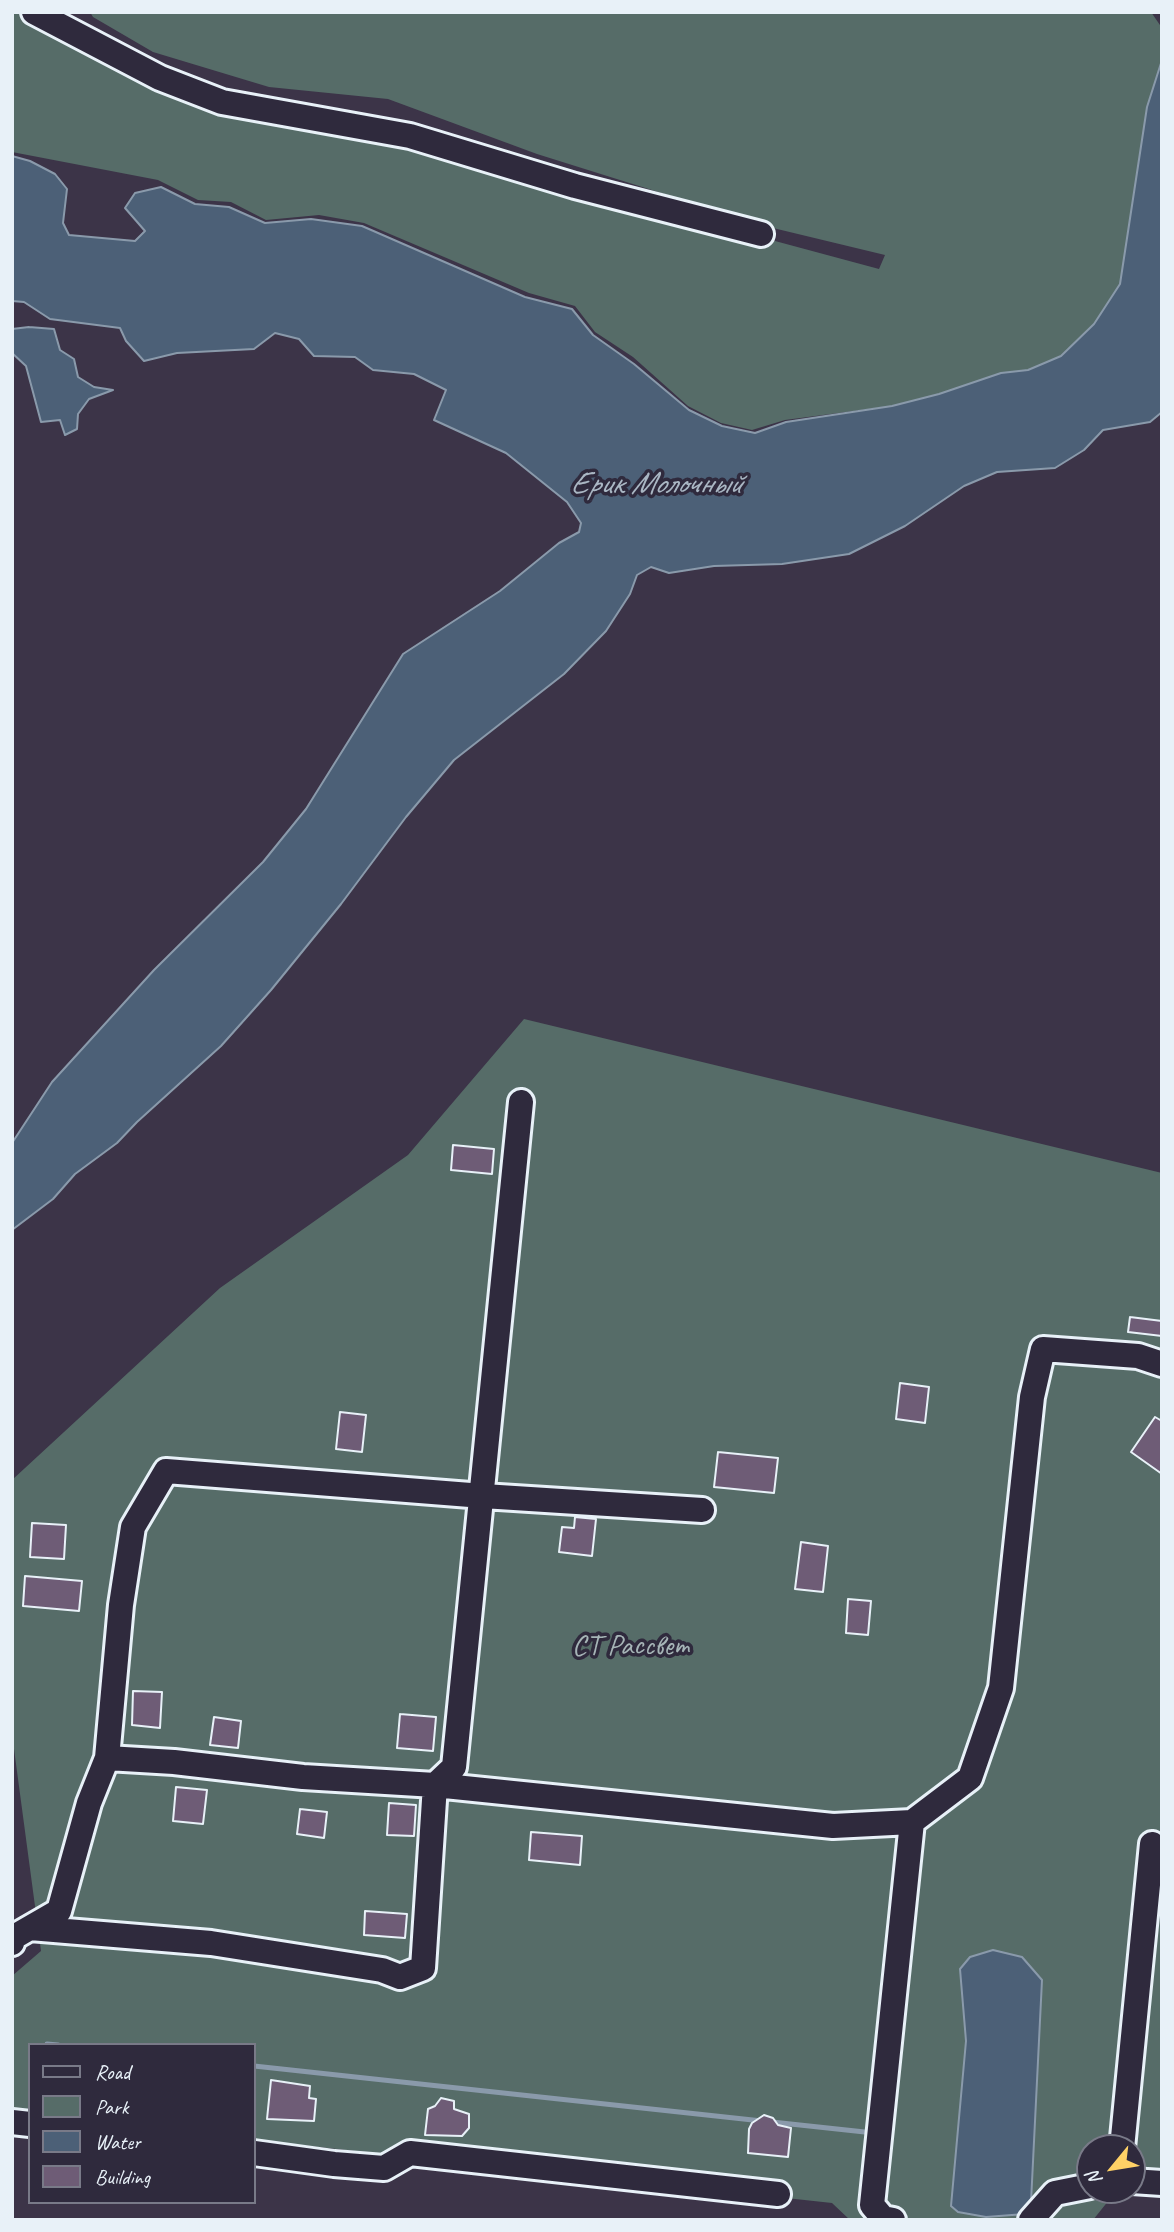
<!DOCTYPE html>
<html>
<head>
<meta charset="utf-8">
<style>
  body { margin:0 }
  #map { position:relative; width:1174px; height:2232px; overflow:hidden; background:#3c3448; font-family:Caveat,sans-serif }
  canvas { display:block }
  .frame { position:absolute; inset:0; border:14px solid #e8f1f8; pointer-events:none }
  .legend { position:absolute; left:28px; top:2043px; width:228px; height:161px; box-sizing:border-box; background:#2f2a3d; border:2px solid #797a88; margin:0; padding:9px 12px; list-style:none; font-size:21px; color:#e8f1f8 }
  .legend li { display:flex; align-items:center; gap:14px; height:35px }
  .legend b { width:35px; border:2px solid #797a88 }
  .north { position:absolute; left:1076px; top:2134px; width:70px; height:70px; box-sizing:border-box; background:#2f2a3d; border:2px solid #797a88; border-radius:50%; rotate:240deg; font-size:19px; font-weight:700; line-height:28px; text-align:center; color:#e8f1f8 }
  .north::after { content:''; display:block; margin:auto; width:24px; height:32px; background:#ffd166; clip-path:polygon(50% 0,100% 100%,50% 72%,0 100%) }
</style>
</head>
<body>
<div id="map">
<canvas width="1174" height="2232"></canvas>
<div class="frame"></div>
<ul class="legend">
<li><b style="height:9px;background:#2f2a3d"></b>Road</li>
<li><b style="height:19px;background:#566c68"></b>Park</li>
<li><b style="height:19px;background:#4c6077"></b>Water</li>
<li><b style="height:19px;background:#6e5c76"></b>Building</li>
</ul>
<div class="north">N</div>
</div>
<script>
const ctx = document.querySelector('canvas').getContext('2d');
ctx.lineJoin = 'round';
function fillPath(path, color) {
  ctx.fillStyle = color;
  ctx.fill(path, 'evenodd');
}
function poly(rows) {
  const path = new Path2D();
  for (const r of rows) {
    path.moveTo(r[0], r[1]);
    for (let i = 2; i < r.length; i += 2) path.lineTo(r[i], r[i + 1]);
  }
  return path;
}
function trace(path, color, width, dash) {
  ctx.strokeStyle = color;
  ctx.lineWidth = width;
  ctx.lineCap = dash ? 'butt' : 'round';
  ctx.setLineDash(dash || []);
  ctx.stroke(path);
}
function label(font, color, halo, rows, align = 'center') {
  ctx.font = font + ' Caveat,sans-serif';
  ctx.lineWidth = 7;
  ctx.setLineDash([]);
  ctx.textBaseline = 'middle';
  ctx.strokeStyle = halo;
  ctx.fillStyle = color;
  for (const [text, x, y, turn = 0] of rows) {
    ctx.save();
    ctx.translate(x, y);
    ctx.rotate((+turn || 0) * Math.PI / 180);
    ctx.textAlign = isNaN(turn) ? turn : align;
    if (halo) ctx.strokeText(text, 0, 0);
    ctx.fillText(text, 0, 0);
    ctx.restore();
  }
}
fillPath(poly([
  [12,12,31,12,159,79,410,137,671,213,879,269,885,255,773,228,537,154,388,99,269,87,153,52,93,17,90,12,1151,12,1162,28,1162,60,1147,107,1120,284,1094,325,1061,356,1028,370,1001,373,939,394,892,406,785,420,752,430,721,423,688,406,633,357,595,332,575,306,529,293,364,223,319,215,266,220,231,202,198,200,158,180,12,152],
  [524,1019,1162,1173,1162,2178,1132,2177,1132,2148,1090,2148,1090,2190,1117,2190,1093,2220,850,2220,832,2203,254,2140,254,2045,30,2045,30,2115,12,2113,12,1976,41,1951,12,1734,12,1480,220,1288,408,1155]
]), '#566c68');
const water = poly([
  [1162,60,1162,412,1150,422,1103,430,1084,450,1055,468,997,472,964,486,905,526,849,554,782,564,714,566,669,573,651,567,637,575,630,594,606,631,564,674,454,760,406,817,341,904,271,990,221,1046,137,1122,117,1143,75,1174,53,1199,12,1230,12,1143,52,1082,154,970,263,862,306,809,403,654,500,591,559,543,579,532,581,523,567,502,506,453,434,420,446,390,414,374,373,370,355,357,314,356,299,339,275,333,254,349,177,353,144,361,126,341,120,328,50,319,24,302,12,301,12,156,30,161,55,174,67,189,63,223,69,235,135,241,145,231,125,208,135,193,161,187,195,204,229,207,265,223,311,219,362,226,525,297,572,309,593,335,634,364,689,410,722,426,755,433,786,422,892,406,939,394,1001,373,1028,370,1061,356,1094,324,1120,284,1147,107,1162,60],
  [29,327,54,329,60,350,74,359,78,377,94,387,113,390,89,399,78,414,77,429,65,435,60,420,41,422,26,366,12,353,12,329,29,327],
  [993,1950,1022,1957,1042,1980,1031,2202,1025,2214,986,2217,958,2212,951,2206,966,2041,960,1969,970,1957,993,1950]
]);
fillPath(water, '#4c6077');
trace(water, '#8a9aab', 2);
trace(poly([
  [47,2044,58,2045],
  [254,2066,762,2121],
  [772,2122,874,2133]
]), '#8a9aab', 5);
const building = poly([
  [453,1145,494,1149,492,1174,451,1170,453,1145],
  [1130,1317,1162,1321,1162,1336,1128,1332,1130,1317],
  [900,1383,929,1387,925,1423,896,1419,900,1383],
  [340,1412,366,1415,362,1452,336,1449,340,1412],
  [1155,1417,1162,1421,1162,1474,1131,1452,1155,1417],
  [718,1452,778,1458,774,1493,714,1487,718,1452],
  [575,1517,596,1519,592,1556,559,1552,562,1527,574,1528,575,1517],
  [32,1523,66,1525,64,1559,30,1557,32,1523],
  [801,1542,828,1546,823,1592,795,1589,801,1542],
  [25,1576,82,1581,79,1611,23,1606,25,1576],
  [848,1599,871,1601,868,1635,846,1633,848,1599],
  [133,1691,162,1692,160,1728,132,1725,133,1691],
  [400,1714,436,1717,433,1751,397,1748,400,1714],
  [214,1717,241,1721,238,1748,210,1745,214,1717],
  [176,1787,207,1790,203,1824,173,1821,176,1787],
  [389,1803,416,1805,414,1836,387,1835,389,1803],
  [300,1809,327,1812,324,1838,297,1834,300,1809],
  [531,1832,582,1836,580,1865,529,1860,531,1832],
  [365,1911,407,1914,405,1938,364,1935,365,1911],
  [271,2080,310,2086,309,2098,316,2099,314,2121,267,2119,271,2080],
  [441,2098,454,2101,454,2109,469,2114,469,2128,462,2136,425,2135,428,2109,435,2106,441,2098],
  [764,2115,773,2118,778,2125,791,2128,788,2157,748,2153,749,2129,752,2123,764,2115]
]);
fillPath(building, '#6e5c76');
trace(building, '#e8f1f8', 2);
const minor = poly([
  [34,12,160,78,222,102,410,136,575,186,761,234],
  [107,1758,121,1605,133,1527,166,1471,483,1496,702,1510],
  [30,1928,211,1943,382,1970,400,1977,423,1968,435,1785,454,1767,521,1102],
  [12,1943,14,1937,59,1911,89,1803,107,1758,174,1762,303,1777,435,1785,833,1826,912,1822,970,1778,1001,1688,1032,1397,1043,1349,1138,1356,1162,1364],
  [12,2122,30,2124],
  [1122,2148,1152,1844],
  [254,2153,334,2164,384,2168,410,2153,778,2194],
  [1132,2181,1162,2183],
  [893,2220,883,2218,872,2205,912,1822],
  [1031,2220,1055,2193,1090,2186]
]);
trace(minor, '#e8f1f8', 30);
trace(minor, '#2f2a3d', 24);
label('30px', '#a6b5b7', '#2f2a3d', [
  ["СТ Рассвет",630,1646]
]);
label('italic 32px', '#aab7c4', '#2f2a3d', [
  ["Ерик Молочный",656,485]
]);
</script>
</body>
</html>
